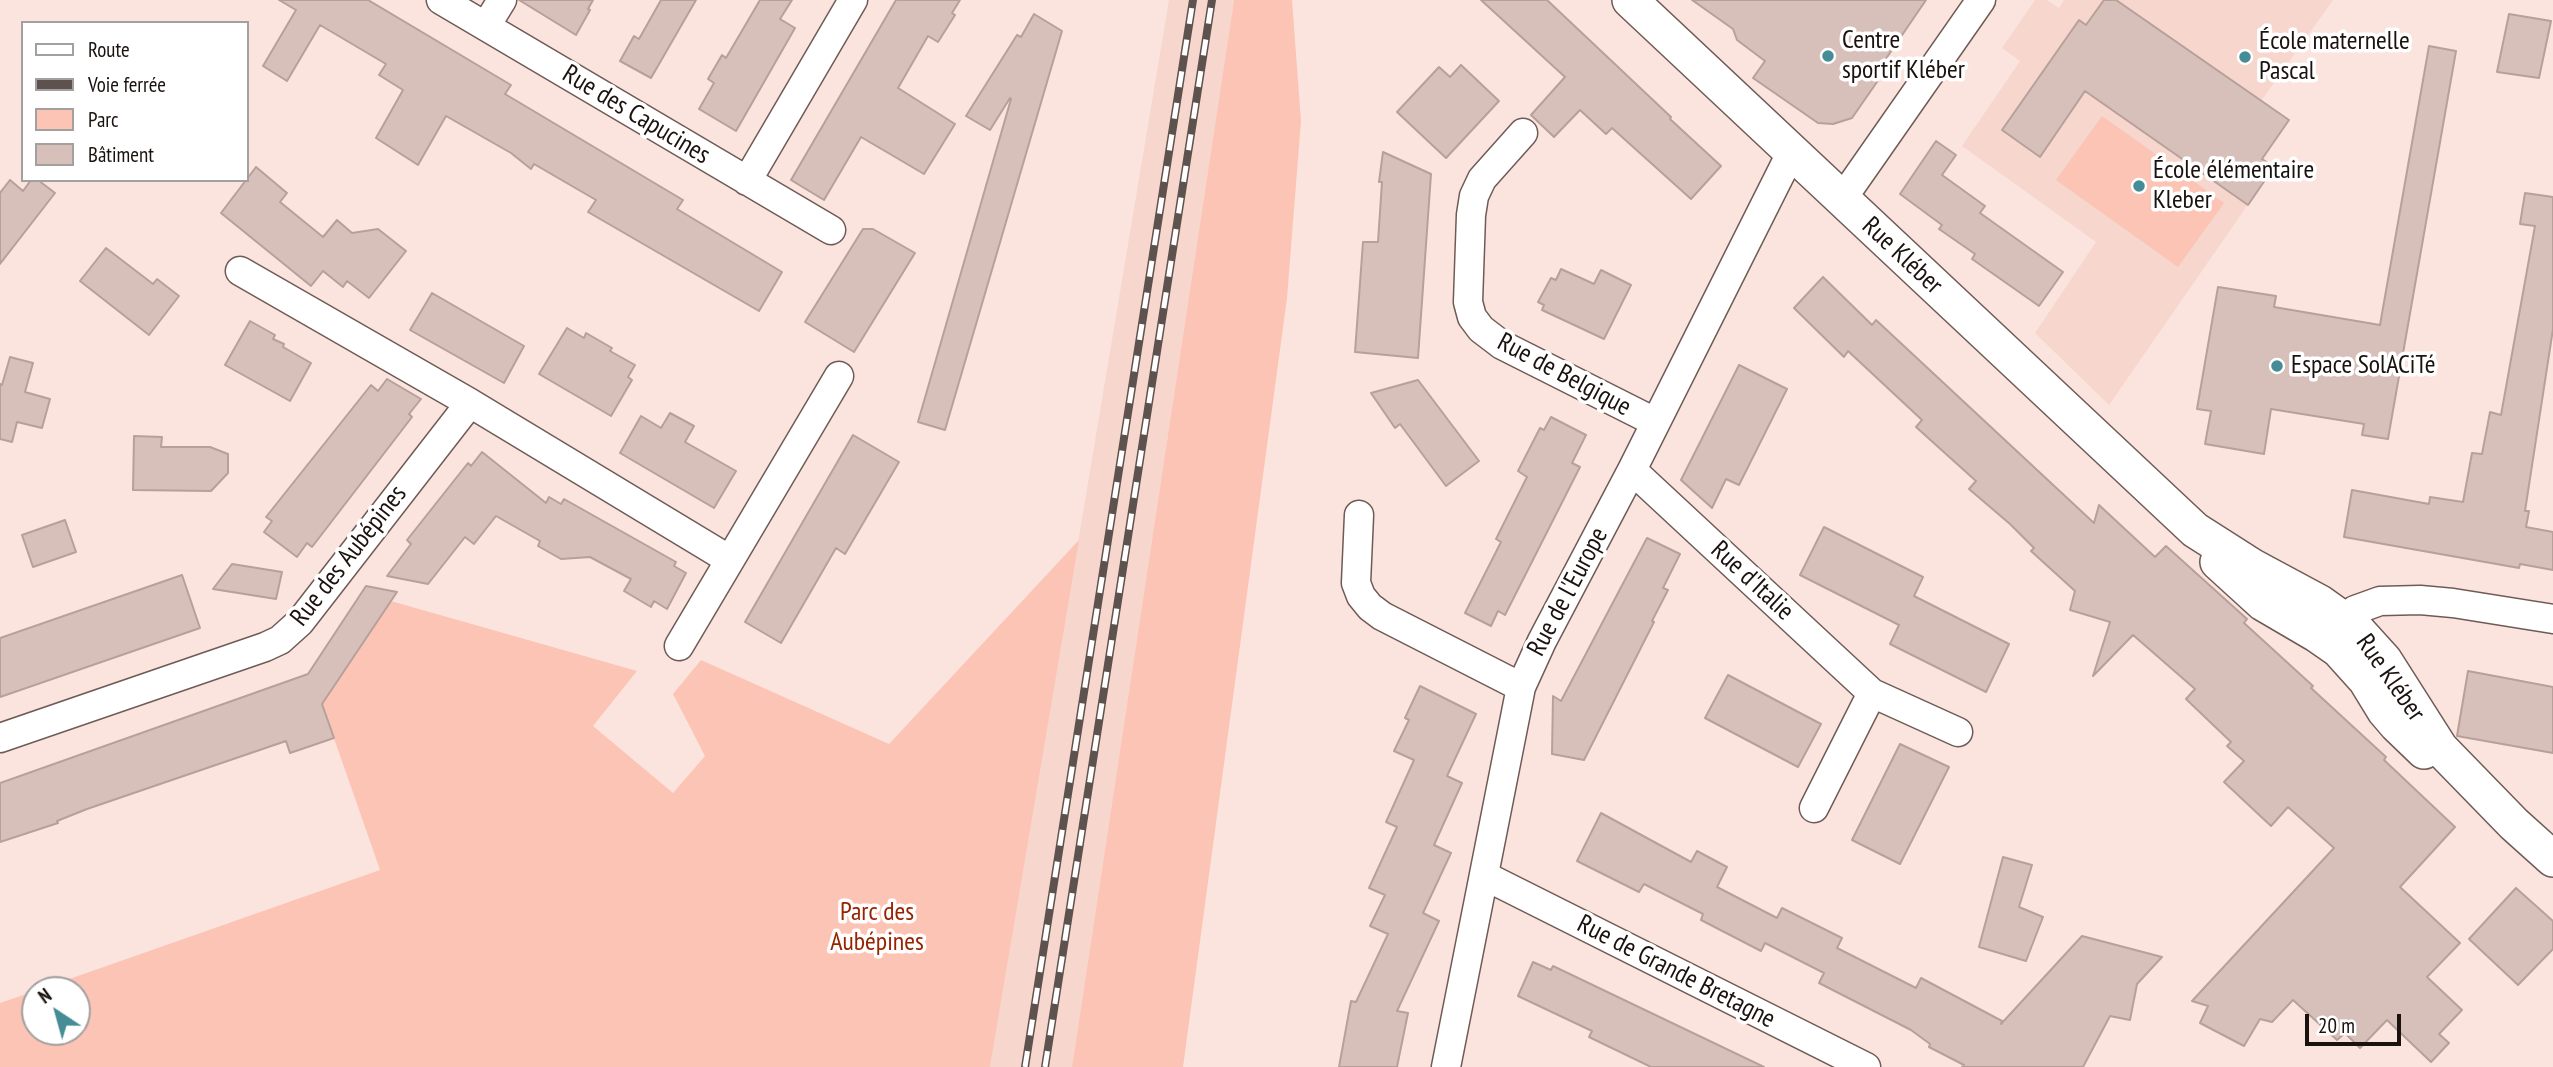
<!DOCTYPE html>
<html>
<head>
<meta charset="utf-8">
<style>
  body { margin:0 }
  #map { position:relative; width:2553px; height:1067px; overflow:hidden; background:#fce4de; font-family:"PT Sans Narrow",sans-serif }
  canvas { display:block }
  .legend { position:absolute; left:21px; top:21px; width:228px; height:161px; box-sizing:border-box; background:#fff; border:2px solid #a3a09f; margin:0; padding:9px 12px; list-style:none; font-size:21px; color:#1a120f }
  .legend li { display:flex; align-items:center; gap:14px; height:35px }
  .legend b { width:35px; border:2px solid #a3a09f }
  .north { position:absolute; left:21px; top:976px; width:70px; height:70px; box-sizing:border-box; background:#fff; border:2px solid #a3a09f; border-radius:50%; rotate:324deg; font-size:19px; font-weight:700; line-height:28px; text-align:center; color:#1a120f }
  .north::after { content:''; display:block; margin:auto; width:24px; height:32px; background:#458c96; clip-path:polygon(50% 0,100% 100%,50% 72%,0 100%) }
  .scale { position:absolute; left:2305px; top:1014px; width:96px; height:32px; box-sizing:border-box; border:4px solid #1a120f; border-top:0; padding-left:9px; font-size:21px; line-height:24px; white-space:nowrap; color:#1a120f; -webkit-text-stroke:5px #fff; paint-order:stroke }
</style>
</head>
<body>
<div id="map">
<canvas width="2553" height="1067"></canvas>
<ul class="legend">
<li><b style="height:9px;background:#fff"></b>Route</li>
<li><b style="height:9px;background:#5e524e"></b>Voie ferrée</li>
<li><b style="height:19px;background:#fcc4b5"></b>Parc</li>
<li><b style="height:19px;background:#d7c0b9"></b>Bâtiment</li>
</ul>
<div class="north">N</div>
<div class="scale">20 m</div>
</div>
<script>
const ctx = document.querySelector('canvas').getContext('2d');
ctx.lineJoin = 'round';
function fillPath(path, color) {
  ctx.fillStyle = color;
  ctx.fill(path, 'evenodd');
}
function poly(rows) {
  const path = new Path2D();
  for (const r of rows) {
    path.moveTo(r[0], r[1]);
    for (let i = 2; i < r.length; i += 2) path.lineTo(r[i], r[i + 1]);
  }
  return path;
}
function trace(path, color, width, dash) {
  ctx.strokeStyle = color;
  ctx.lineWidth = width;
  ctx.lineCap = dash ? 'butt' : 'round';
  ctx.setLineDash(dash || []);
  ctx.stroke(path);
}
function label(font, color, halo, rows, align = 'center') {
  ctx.font = font + ' "PT Sans Narrow",sans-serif';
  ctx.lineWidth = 7;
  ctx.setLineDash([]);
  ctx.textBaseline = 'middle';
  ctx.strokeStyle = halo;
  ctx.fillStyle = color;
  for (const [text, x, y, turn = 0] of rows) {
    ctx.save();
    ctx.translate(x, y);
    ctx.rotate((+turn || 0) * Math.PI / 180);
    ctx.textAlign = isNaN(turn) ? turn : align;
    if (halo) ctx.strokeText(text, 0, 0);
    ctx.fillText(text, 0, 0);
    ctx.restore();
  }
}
fillPath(poly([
  [1169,0,1234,0,1072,1067,990,1067],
  [2035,0,2047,0,2059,8,2064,0,2333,0,2261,101,2262,159,2274,167,2109,405,2035,333,2096,242,1962,146,2020,61,2002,48]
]), '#f6d6cd');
fillPath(poly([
  [1234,0,1292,0,1301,121,1287,298,1183,1067,1072,1067],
  [2102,116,2224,203,2178,267,2056,180],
  [1079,540,990,1067,0,1067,0,1003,35,991,35,1032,77,1032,77,990,38,990,380,870,322,704,391,601,637,671,593,726,673,793,705,756,673,694,701,660,889,744]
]), '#fcc4b5');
const building = poly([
  [279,0,368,0,511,85,505,94,683,200,677,209,782,272,759,311,588,212,596,200,534,164,531,169,511,153,446,116,418,165,376,138,403,90,379,75,386,64,320,25,287,81,263,66,296,10,279,0],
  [519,0,593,0,588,9,590,10,576,35,519,0],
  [661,0,696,0,651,78,620,61,634,36,639,39,661,0],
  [760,0,792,0,780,19,795,28,736,131,699,109,714,83,708,79,722,55,726,58,760,0],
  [896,0,960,0,952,13,955,15,938,42,928,36,898,88,955,124,924,174,861,137,824,200,791,180,896,0],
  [1481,0,1547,0,1671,117,1670,119,1721,166,1691,199,1612,128,1606,134,1580,110,1554,137,1531,115,1565,77,1481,0],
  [1692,0,1926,0,1881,66,1886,69,1852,118,1833,124,1818,123,1753,78,1765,61,1737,40,1733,29,1692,0],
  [2104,0,2116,0,2289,120,2262,159,2274,167,2248,205,2085,91,2040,157,2002,130,2079,20,2086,25,2104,0],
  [1034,14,1062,31,945,430,918,422,1011,99,1010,98,990,130,966,116,1017,35,1021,37,1034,14],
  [2509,14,2551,21,2539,78,2497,72,2509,14],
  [2429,46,2456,51,2388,439,2362,435,2364,424,2271,409,2264,454,2205,444,2211,411,2197,409,2218,287,2276,296,2274,307,2380,325,2429,46],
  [1461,65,1499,101,1446,158,1397,112,1439,67,1450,77,1461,65],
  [1936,141,1956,155,1942,175,1985,206,1980,213,2063,272,2039,306,1972,259,1975,254,1939,229,1942,225,1900,194,1936,141],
  [1383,152,1431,174,1418,358,1355,352,1363,242,1378,242,1382,182,1379,182,1383,152],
  [256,167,287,193,280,202,323,237,337,220,352,233,378,229,406,251,369,298,347,281,343,287,323,271,311,286,221,213,256,167],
  [10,180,23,191,31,180,38,180,55,193,0,264,0,193,10,180],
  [2525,193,2553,197,2553,329,2525,511,2529,511,2526,527,2553,532,2553,570,2520,564,2519,568,2344,537,2352,490,2429,504,2430,497,2463,502,2472,453,2482,454,2490,412,2501,415,2535,226,2520,224,2525,193],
  [863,229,873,229,915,253,854,352,805,322,863,229],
  [106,248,153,284,157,279,179,296,149,335,80,281,106,248],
  [1561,269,1594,284,1601,270,1631,285,1604,339,1542,310,1544,305,1538,302,1551,278,1556,280,1561,269],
  [1823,277,1872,325,1876,320,2094,523,2099,505,2155,557,2166,546,2247,619,2244,623,2313,686,2311,688,2386,757,2384,760,2455,827,2400,887,2460,943,2427,977,2462,1010,2439,1034,2449,1043,2431,1062,2387,1020,2360,1048,2345,1033,2337,1040,2293,1000,2272,1022,2260,1019,2244,1046,2200,1023,2208,1006,2192,1001,2334,848,2288,807,2271,826,2224,782,2244,761,2227,746,2231,742,2186,699,2195,689,2133,635,2093,676,2110,622,2070,610,2075,591,2031,551,2034,548,2010,524,1969,489,1976,481,1916,427,1922,420,1848,351,1844,357,1794,308,1823,277],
  [432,293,524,346,504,383,410,330,432,293],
  [250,321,275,335,273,339,284,344,283,347,311,363,290,401,225,365,250,321],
  [567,328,584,338,586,333,612,348,610,351,635,365,628,377,632,380,611,416,539,374,567,328],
  [10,357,33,363,25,392,50,399,42,428,17,422,12,442,0,439,0,384,2,385,10,357],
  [1739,365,1787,389,1739,485,1726,479,1712,508,1681,480,1739,365],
  [387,379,421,399,409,414,412,417,312,547,307,543,297,557,264,532,272,521,266,517,371,385,378,391,387,379],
  [1418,380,1479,461,1446,486,1400,424,1395,428,1371,393,1418,380],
  [670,413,694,426,685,442,736,471,714,508,620,453,641,416,661,428,670,413],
  [1551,417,1586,435,1572,463,1580,467,1505,615,1498,611,1491,626,1465,613,1501,542,1496,539,1527,477,1518,471,1540,428,1544,430,1551,417],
  [853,435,899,462,845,554,836,548,781,643,745,622,853,435],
  [134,436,162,437,161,447,210,447,228,454,228,473,211,491,133,490,134,436],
  [482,452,546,503,549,497,561,504,564,499,676,562,674,566,686,573,667,609,654,601,651,607,624,591,631,579,590,557,561,559,538,546,540,541,496,516,474,544,465,537,428,584,387,576,411,544,407,540,468,463,471,466,482,452],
  [65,520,76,552,33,567,22,535,65,520],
  [1824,527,1923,577,1914,596,2009,644,1986,692,1890,644,1899,625,1800,575,1824,527],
  [1647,538,1680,554,1663,588,1668,590,1652,621,1654,622,1584,760,1552,754,1553,696,1561,701,1647,538],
  [232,564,282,572,276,599,213,589,232,564],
  [182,575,200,628,0,697,0,638,182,575],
  [366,586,397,592,322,704,334,738,290,753,286,741,87,809,57,821,58,823,0,842,0,783,308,674,366,586],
  [2468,671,2553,687,2553,753,2457,736,2468,671],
  [1728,675,1821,724,1798,767,1705,718,1728,675],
  [1420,686,1476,714,1447,776,1462,783,1434,845,1451,853,1423,913,1439,921,1397,1011,1408,1013,1397,1067,1339,1067,1351,1001,1356,1002,1388,934,1370,926,1385,895,1369,888,1397,827,1386,822,1414,760,1394,751,1409,720,1405,718,1420,686],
  [1900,744,1949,767,1900,864,1852,840,1900,744],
  [1601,813,1691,862,1697,851,1727,867,1717,887,1777,918,1782,908,1842,938,1837,948,1916,988,1921,978,2002,1021,2001,1024,2082,936,2162,957,2137,984,2130,1020,2110,1016,2083,1067,1962,1067,1964,1065,1929,1047,1930,1044,1911,1030,1819,983,1824,973,1765,943,1761,951,1701,920,1703,914,1644,884,1639,892,1577,861,1601,813],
  [2003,857,2032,865,2019,907,2043,917,2026,961,1979,947,2003,857],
  [2516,888,2553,921,2553,949,2518,985,2469,939,2516,888],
  [1533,962,1551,970,1553,966,1764,1067,1651,1067,1589,1037,1592,1031,1518,996,1533,962]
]);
fillPath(building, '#d7c0b9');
trace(building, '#b7a09a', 2);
const minor = poly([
  [441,0,831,230],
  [486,26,502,0],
  [1523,133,1482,179,1474,196,1471,215,1468,302,1472,317,1481,329,1502,345,1655,422],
  [747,181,853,0],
  [1842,199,1981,0],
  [240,271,470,403],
  [1632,470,1872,693,1958,732],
  [1359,515,1356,583,1361,596,1370,607,1382,616,1521,687],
  [2332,633,2343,619,2355,610,2380,601,2420,600,2453,603,2553,619],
  [679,646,730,560],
  [0,738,265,647,280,640,300,622,470,403,730,560,839,376],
  [1814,808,1872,693],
  [1485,876,1866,1067],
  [1446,1067,1521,687,1542,641,1632,470,1791,153]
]);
const tertiary = poly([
  [1630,0,2195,530,2253,567,2320,603,2355,628,2384,660,2440,748,2514,824,2553,859],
  [2218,562,2263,603,2316,634,2339,650,2366,680,2385,711,2397,725,2424,751]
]);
trace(minor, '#6f5b56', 31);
trace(tertiary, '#6f5b56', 38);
trace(minor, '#fff', 28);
trace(tertiary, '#fff', 35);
const rail = poly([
  [1025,1067,1193,0],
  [1045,1067,1212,0]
]);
trace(rail, '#5e524e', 8);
trace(rail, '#fff', 5, [16]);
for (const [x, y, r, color] of [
  [1828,56,7,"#458c96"],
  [2245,57,7,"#458c96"],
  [2139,186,7,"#458c96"],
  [2277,366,7,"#458c96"]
]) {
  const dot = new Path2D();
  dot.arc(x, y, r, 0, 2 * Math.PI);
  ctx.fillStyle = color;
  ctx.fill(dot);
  trace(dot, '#fff', 2.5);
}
label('26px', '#1a120f', '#fff', [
  ["Centre",1842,41],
  ["sportif Kléber",1842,71],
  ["École maternelle",2259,42],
  ["Pascal",2259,72],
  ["École élémentaire",2153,171],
  ["Kleber",2153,201],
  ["Espace SolACiTé",2291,366]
], 'left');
label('26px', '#1a120f', '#fff', [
  ["Rue des Capucines",636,115,31],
  ["Rue Kléber",1902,256,43],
  ["Rue de Belgique",1564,375,28],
  ["Rue des Aubépines",349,556,-52],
  ["Rue d'Italie",1752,581,43],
  ["Rue de l'Europe",1568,592,-62],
  ["Rue Kléber",2390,678,55],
  ["Rue de Grande Bretagne",1676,972,27]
]);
label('26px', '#962400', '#fff', [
  ["Parc des",877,913],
  ["Aubépines",877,943]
]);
</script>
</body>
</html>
